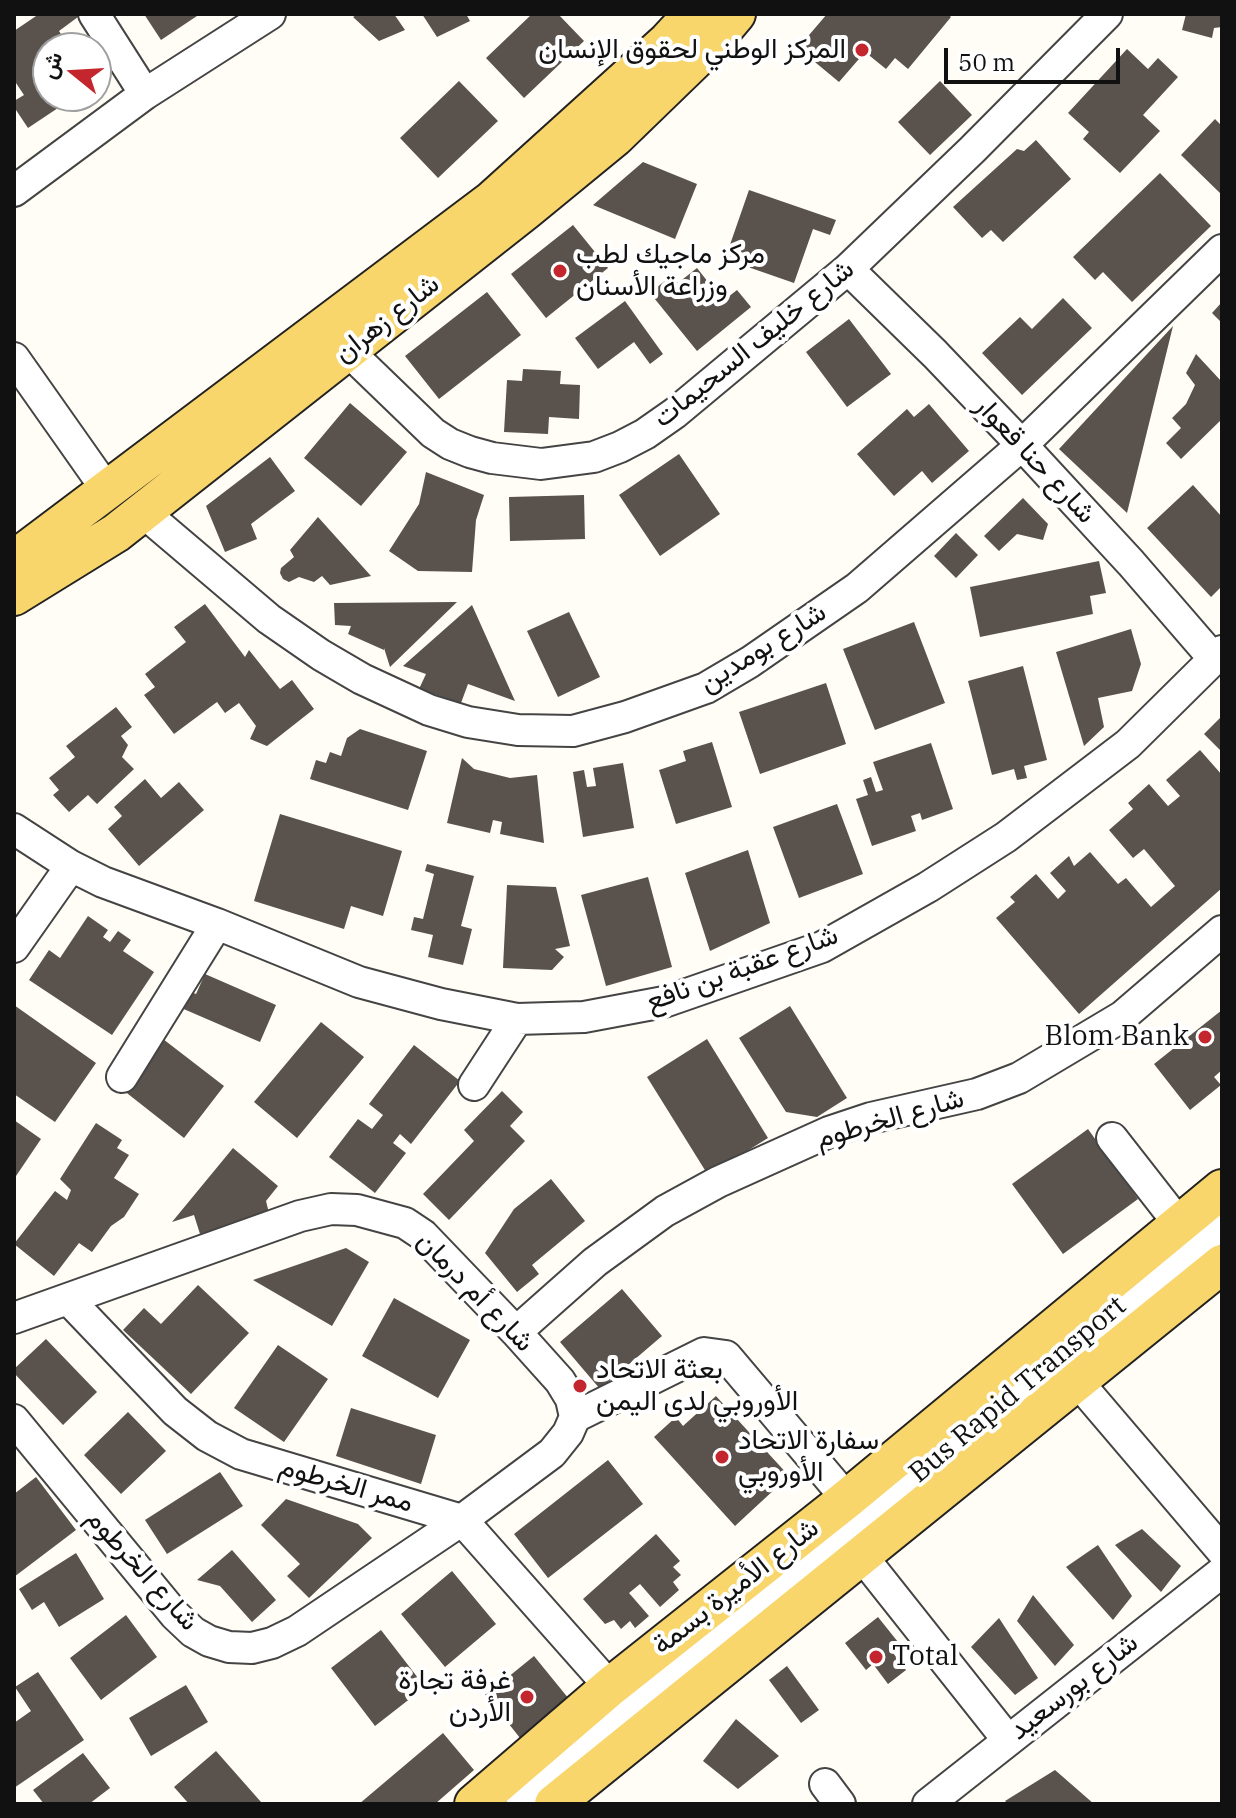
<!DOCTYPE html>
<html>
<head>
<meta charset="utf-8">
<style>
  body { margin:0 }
  #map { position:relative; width:1236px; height:1818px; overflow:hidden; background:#fffdf5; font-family:"IBM Plex Serif",Vazirmatn,serif }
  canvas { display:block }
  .frame { position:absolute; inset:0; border:16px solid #111; pointer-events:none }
  .north { position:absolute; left:32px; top:32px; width:80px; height:80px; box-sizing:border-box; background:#fff; border:2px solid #a0a0a0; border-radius:50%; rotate:288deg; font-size:22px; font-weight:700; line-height:32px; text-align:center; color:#111 }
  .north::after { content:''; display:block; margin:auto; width:28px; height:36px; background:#c4262e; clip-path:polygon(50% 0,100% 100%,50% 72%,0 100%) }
  .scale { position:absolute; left:944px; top:48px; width:176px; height:36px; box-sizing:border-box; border:4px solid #111; border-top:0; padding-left:10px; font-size:24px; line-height:28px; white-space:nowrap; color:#111; -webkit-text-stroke:6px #fff; paint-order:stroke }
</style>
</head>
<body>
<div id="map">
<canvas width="1236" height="1818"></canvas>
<div class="frame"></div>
<div class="north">ش</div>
<div class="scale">50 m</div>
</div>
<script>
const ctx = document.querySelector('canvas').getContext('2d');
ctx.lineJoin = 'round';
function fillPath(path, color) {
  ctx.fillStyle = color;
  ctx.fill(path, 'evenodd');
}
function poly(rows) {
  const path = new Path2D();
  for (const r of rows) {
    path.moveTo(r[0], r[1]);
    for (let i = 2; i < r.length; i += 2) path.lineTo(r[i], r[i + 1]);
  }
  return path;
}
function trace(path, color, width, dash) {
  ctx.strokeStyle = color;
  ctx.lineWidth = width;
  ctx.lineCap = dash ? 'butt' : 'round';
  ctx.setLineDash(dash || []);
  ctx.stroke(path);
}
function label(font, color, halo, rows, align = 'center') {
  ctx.font = font + ' "IBM Plex Serif",Vazirmatn,serif';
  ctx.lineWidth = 8;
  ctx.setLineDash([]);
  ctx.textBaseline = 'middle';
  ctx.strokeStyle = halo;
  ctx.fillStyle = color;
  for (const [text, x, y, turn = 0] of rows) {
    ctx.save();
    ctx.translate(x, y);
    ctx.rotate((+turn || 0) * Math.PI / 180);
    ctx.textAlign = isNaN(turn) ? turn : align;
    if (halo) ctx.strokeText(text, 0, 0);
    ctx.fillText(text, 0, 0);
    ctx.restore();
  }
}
fillPath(poly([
  [39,14,82,14,59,31,70,48,48,48,48,96,76,96,28,128,14,107,14,101,24,95,14,80,14,31],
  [144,14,200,14,161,40],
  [358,14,394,14,405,30,379,41,353,17],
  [422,14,466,14,470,21,437,37],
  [532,14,558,14,584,41,524,98,486,58],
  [827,14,948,14,951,17,908,69,895,58,886,69,865,52,839,82,798,48],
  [1186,14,1222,14,1222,27,1214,28,1212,38,1182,30],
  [1127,49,1148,69,1158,58,1178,77,1143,115,1160,131,1120,173,1083,139,1089,132,1068,113],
  [459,81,498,121,438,178,400,138],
  [940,81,972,115,930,155,898,122],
  [1215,119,1222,126,1222,195,1181,155],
  [1036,140,1071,179,1003,242,991,230,982,238,953,207,1017,149,1024,151],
  [643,162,697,184,675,239,593,205],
  [1160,173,1211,226,1132,302,1103,272,1095,280,1073,257],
  [749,190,836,220,830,235,813,229,794,283,725,259],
  [573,225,608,268,546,318,511,274],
  [697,268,723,301,737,290,751,307,697,351,650,293,672,275,678,283],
  [487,292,521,335,439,399,405,356],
  [1063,298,1092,328,1022,395,982,353,1020,317,1032,329],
  [625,301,663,354,650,364,634,342,598,369,575,338],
  [1222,302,1222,323,1212,313],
  [849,319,891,374,847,407,806,352],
  [1173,326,1127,513,1059,449],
  [1196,354,1222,382,1222,419,1181,459,1166,443,1181,428,1172,418,1186,404,1195,385,1186,373],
  [523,369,561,371,560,384,580,385,579,419,549,417,548,434,504,432,507,380,522,381],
  [350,403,407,452,361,506,304,458],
  [929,404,969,451,932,483,922,471,894,496,857,454,907,409,914,417],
  [679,454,720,514,660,556,619,495],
  [270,457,295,491,251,524,257,539,225,552,206,506],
  [426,472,484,495,476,520,472,572,418,571,389,551,419,504],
  [1193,485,1222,517,1222,586,1211,597,1147,528],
  [584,495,585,539,510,541,509,497],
  [1023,498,1048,524,1043,540,1017,534,999,551,984,536],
  [318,517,371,576,330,585,322,576,314,582,299,577,289,582,283,579,280,573,281,568,294,557,290,550],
  [956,533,978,555,956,578,934,556],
  [1099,561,1106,593,1090,596,1093,614,980,637,970,587],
  [457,602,390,667,384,648,384,650,348,634,351,626,335,625,334,603],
  [205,604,245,657,249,650,280,689,292,680,314,709,267,746,250,739,256,726,239,703,225,713,217,702,174,734,144,695,155,687,145,674,186,642,174,627],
  [472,605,515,701,468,684,461,703,419,689,426,674,403,666],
  [569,612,600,677,558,697,527,631],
  [914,622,945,703,875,730,843,649],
  [1131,629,1141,664,1132,691,1098,698,1104,727,1084,746,1056,652],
  [1023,666,1047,760,1024,766,1027,778,1017,780,1014,769,992,775,968,681],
  [826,683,846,744,760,774,739,712],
  [116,707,132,727,121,736,128,745,122,757,134,769,97,804,88,795,69,812,53,795,59,790,49,778,75,757,66,746],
  [1222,716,1222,752,1204,734],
  [360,729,427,751,408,810,310,779,316,760,326,763,330,752,341,756,347,738],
  [712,742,732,807,676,824,659,770,686,761,683,751],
  [931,743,953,809,922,820,920,813,911,816,916,831,872,846,856,799,868,795,863,780,871,777,876,792,883,790,873,762],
  [1200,750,1222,775,1222,888,1079,1014,996,918,1015,902,1010,897,1036,874,1058,899,1066,891,1050,873,1069,856,1074,866,1090,852,1118,884,1126,878,1151,907,1175,886,1144,849,1133,858,1109,830,1133,809,1128,803,1149,784,1168,806,1180,796,1166,780],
  [462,758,474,769,510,778,537,775,544,843,500,834,502,822,493,820,490,833,447,823],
  [623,763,634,828,583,837,573,772,584,770,587,787,596,786,593,768],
  [145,779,161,798,179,782,204,810,139,866,108,829,122,816,114,807],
  [837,804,863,874,799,898,773,827],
  [280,814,402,851,383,916,351,906,344,929,254,901],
  [748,850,770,923,710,951,685,873],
  [427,864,474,876,461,926,472,929,463,965,428,957,433,935,411,930,414,917,423,919,434,874,425,871],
  [648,877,672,967,606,986,581,895],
  [507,885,556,887,570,946,555,949,564,957,552,970,503,968],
  [88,916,108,930,103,937,110,942,118,931,131,940,123,951,154,972,112,1035,29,980,49,950,60,958],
  [205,974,276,1005,260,1042,179,1007,186,990,196,994],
  [14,1005,96,1063,55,1122,14,1094],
  [790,1006,847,1098,817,1117,786,1112,739,1038],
  [1222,1010,1222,1070,1214,1077,1221,1085,1190,1110,1154,1064],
  [321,1022,364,1057,297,1138,254,1102],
  [163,1039,224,1086,184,1138,123,1090],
  [707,1039,768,1138,708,1175,647,1077],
  [414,1045,460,1081,411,1144,400,1134,393,1143,406,1153,375,1193,329,1157,358,1119,372,1129,383,1115,369,1104],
  [502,1091,523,1112,510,1126,525,1141,449,1220,423,1194,474,1141,464,1130],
  [14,1120,41,1139,14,1179],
  [96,1123,122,1140,117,1148,129,1155,114,1178,139,1194,124,1217,111,1226,92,1252,79,1243,54,1276,14,1244,55,1191,67,1200,71,1190,60,1179],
  [1088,1129,1138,1199,1063,1254,1012,1184],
  [233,1148,278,1186,266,1201,269,1213,200,1234,194,1215,172,1222],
  [551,1179,585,1221,532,1265,539,1274,517,1292,485,1253,514,1209],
  [346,1248,369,1262,332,1326,253,1280],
  [198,1285,249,1333,191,1394,123,1330,144,1308,161,1324],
  [622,1289,662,1336,600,1389,560,1342],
  [394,1298,470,1340,438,1398,362,1356],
  [46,1339,97,1392,63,1425,14,1373,14,1369],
  [278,1345,328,1379,284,1442,234,1408],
  [716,1396,789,1476,735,1526,654,1437,676,1417,683,1426],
  [351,1408,436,1435,421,1484,336,1456],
  [128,1412,166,1451,121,1494,84,1455],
  [608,1460,643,1504,548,1578,514,1534],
  [220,1472,243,1506,167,1554,145,1520],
  [36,1477,76,1530,14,1577,14,1494],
  [286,1499,358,1524,372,1538,309,1598,287,1576,300,1564,261,1525],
  [1142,1529,1181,1566,1161,1592,1115,1545],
  [656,1534,680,1561,673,1567,681,1575,673,1582,679,1590,660,1607,640,1584,629,1593,649,1616,635,1628,630,1621,621,1629,614,1620,605,1624,583,1599],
  [1098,1545,1132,1596,1113,1620,1066,1567],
  [232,1550,276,1600,252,1622,220,1586,197,1580],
  [76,1553,104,1599,59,1627,44,1602,32,1610,19,1589],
  [452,1571,496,1624,445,1667,401,1614],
  [1033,1595,1074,1645,1055,1666,1017,1621],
  [126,1615,157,1657,101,1700,70,1658],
  [878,1617,898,1642,890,1649,906,1670,888,1684,873,1664,866,1670,845,1643],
  [999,1618,1038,1678,1015,1695,971,1647],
  [381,1630,425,1687,375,1726,331,1668],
  [534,1656,569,1699,520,1738,486,1695],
  [787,1666,819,1710,801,1723,769,1680],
  [38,1672,84,1740,14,1788,14,1723,31,1711,15,1687],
  [186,1685,208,1722,151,1756,129,1718],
  [736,1719,779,1756,738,1789,703,1761],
  [443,1733,474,1770,435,1804,359,1804],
  [216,1751,261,1802,258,1804,189,1804,174,1787],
  [83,1753,110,1788,89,1804,44,1804,33,1790],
  [1055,1770,1094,1804,1008,1804,1005,1801]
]), '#5a524d');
const minor = poly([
  [94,14,145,94],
  [14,191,145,94,270,14],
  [848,269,935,354,1022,445,1131,563,1214,659],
  [347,350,433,433,450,444,470,452,492,458,541,464,594,457,620,447,645,434,675,413,848,269,972,150,1107,14],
  [14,358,107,490],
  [143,512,269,619,321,655,362,679,429,710,468,722,518,730,573,731,625,717,706,688,750,662,857,588,1022,445,1222,250],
  [14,829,71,866,103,882,217,924,359,982,441,1004,517,1019,584,1017,664,1002,822,947,928,887,1006,837,1128,744,1222,651],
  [14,947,71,866],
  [122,1077,217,924],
  [474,1085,517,1019],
  [1112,1138,1180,1225],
  [68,1299,175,1411,207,1436,241,1454,462,1520,610,1687],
  [14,1318,300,1216,331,1209,357,1210,405,1223,423,1235,516,1332,560,1381,571,1399,575,1417,568,1433,552,1453,462,1520,297,1631,272,1643,252,1648,229,1647,209,1641,193,1632,175,1615,14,1420],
  [516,1332,595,1262,665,1211,718,1182,829,1132,871,1118,977,1094,1019,1078,1123,1016,1222,931],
  [1077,1381,1222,1551],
  [575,1417,704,1353,726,1356,847,1499],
  [861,1555,1007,1739],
  [825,1784,840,1804],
  [521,1804,1108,1316,1222,1224],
  [928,1804,1222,1572]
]);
const major = poly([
  [14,560,491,201,668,41,693,14],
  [14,596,116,533,526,210,615,137,709,46,736,14],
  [474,1804,610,1687,847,1499,1222,1189],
  [554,1804,1222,1264]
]);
trace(minor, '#444', 34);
trace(major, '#222', 42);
trace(minor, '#fff', 30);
trace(major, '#f9d66b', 38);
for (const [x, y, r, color] of [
  [862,50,8,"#c4262e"],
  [560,271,8,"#c4262e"],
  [1205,1037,8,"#c4262e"],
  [580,1386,8,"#c4262e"],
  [722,1457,8,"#c4262e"],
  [876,1657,8,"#c4262e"],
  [527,1697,8,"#c4262e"]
]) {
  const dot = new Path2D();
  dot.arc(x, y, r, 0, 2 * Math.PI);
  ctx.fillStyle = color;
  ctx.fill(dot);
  trace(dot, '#fff', 3);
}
label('28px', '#111', '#fff', [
  ["المركز الوطني لحقوق الإنسان",846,50,"right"],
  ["مركز ماجيك لطب",576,255],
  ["وزراعة الأسنان",576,287],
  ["Blom Bank",1189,1037,"right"],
  ["بعثة الاتحاد",596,1370],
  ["الأوروبي لدى اليمن",596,1402],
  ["سفارة الاتحاد",738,1441],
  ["الأوروبي",738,1473],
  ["Total",892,1657],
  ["غرفة تجارة",511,1681,"right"],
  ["الأردن",511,1713,"right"]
], 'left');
label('28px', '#111', '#fff', [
  ["شارع زهران",387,319,-38],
  ["شارع خليف السحيمات",754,344,-39],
  ["شارع حنا قعوار",1035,460,47],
  ["شارع بومدين",763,648,-32],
  ["شارع عقبة بن نافع",742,969,-20],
  ["شارع الخرطوم",890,1119,-16],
  ["شارع أم درمان",475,1292,46],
  ["Bus Rapid Transport",1018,1390,-40],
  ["ممر الخرطوم",346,1485,16],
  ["شارع الخرطوم",142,1570,48],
  ["شارع الأميرة بسمة",736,1587,-38],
  ["شارع بورسعيد",1074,1687,-38]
]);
</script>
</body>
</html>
